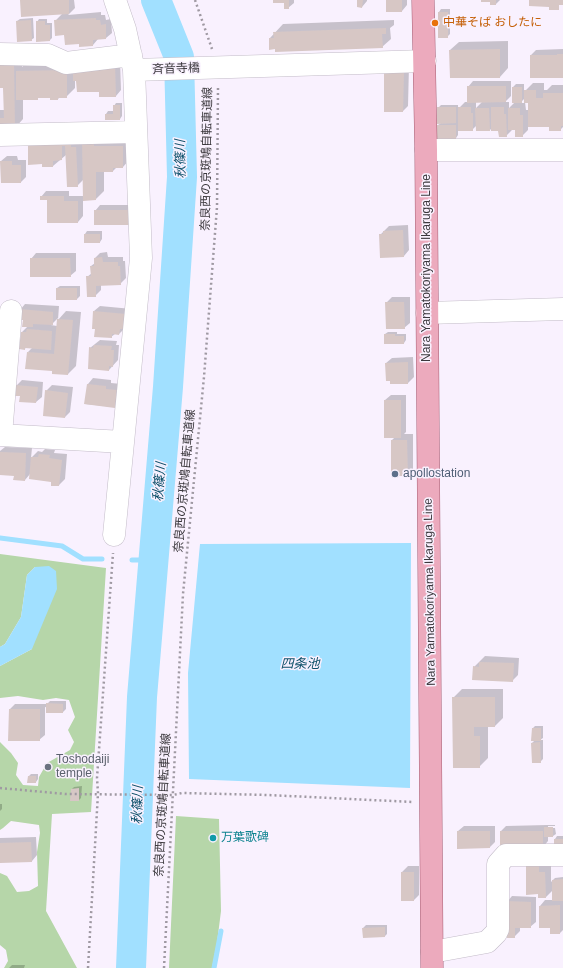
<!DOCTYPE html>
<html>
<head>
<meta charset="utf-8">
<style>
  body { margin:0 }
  canvas { display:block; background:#f9f1fe }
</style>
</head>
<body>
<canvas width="563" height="968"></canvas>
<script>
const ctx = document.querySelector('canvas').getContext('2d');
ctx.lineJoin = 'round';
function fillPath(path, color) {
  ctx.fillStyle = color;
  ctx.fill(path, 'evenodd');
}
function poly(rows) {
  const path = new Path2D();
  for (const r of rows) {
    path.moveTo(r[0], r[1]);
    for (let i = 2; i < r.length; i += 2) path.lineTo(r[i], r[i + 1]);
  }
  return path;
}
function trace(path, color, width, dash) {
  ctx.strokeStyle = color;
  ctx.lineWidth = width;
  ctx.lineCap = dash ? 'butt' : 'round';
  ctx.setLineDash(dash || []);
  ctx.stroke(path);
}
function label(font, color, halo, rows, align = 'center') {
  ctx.font = font + ' Helvetica,"Noto Sans JP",sans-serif';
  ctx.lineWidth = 3;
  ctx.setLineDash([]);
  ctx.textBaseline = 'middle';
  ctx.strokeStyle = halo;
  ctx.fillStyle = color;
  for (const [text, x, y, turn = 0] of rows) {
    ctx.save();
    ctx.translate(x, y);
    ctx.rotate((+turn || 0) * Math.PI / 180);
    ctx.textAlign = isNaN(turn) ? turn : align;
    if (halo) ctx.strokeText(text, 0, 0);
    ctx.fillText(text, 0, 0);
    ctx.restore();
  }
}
fillPath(poly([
  [0,554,106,568,91,812,52,814,46,911,77,968,4,968,8,961,6,950,0,945,0,873,7,876,17,892,29,891,38,886,37,852,40,833,39,825,11,821,3,828,0,830,0,742,11,753,18,763,16,775,23,785,38,786,39,777,47,763,70,750,74,742,68,730,75,717,69,700,56,698,43,700,18,696,0,698,0,666,32,649,35,567,27,575,21,617,5,644,0,647],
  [176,816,219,819,221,911,217,943,212,968,169,968]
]), '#b6d6a9');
fillPath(poly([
  [411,543,410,788,189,779,188,673,200,544],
  [49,566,56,571,57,589,32,649,0,666,0,647,5,644,21,617,27,575,35,567]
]), '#a1e0ff');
fillPath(poly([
  [21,0,74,0,75,8,68,15,101,12,101,15,105,15,106,20,111,19,112,33,106,38,98,39,93,45,80,43,65,34,55,21,62,14],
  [274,0,294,0,294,3,288,8,285,2],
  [358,0,367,0,367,1,362,7],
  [387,0,407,0,407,5,402,11],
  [482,0,500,0,496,4,491,1],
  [441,9,450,9,450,34,447,37,439,12],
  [33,18,34,38,31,40,17,21,20,19],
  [39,19,47,19,47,23,52,23,52,38,50,40,37,22],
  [394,20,394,25,390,28,391,39,382,47,270,38,283,24],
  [508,41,508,68,500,77,450,50,459,42],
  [563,49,563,77,531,55,536,50],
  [0,53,22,56,22,67,26,63,120,60,121,90,116,96,77,80,75,80,75,88,66,97,60,97,58,99,51,97,40,97,38,98,23,98,23,119,15,128,0,128,0,110,5,110,4,87,0,87],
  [409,66,408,106,403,111,385,72],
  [473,81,511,81,511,96,505,102,509,102,509,108,515,102,513,102,513,87,516,84,524,84,524,92,533,83,544,83,544,90,547,90,552,85,563,85,563,127,560,130,550,126,528,126,528,130,522,136,516,130,512,130,506,136,499,130,492,128,490,130,476,126,472,130,458,130,458,135,456,138,438,125,441,123,438,108,441,105,458,105,458,109,465,102,468,102,468,87],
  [525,98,525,103,520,103],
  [483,101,476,108,476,102],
  [525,102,529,102,529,110,526,110],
  [116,103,122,103,122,116,120,119,106,114,108,111,114,111,114,106],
  [131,138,131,158,123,167,117,167,113,171,104,171,104,191,96,199,83,200,83,216,78,222,48,199,41,197,46,191,69,191,69,196,84,196,83,180,77,186,66,155,53,166,29,142],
  [7,156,17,156,18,160,26,160,26,177,21,182,1,161],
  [100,205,134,205,128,224,95,211],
  [408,225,409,250,404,256,380,235,389,226],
  [87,231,102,231,102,239,100,242,85,234],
  [107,252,108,257,123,257,123,261,125,261,126,278,120,284,101,285,101,290,95,296,87,277,92,273,91,266,95,263,95,258,100,253],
  [36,253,76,253,76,271,70,276,31,259],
  [60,286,80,286,80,296,77,299,57,288],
  [392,297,410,297,410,323,404,328,386,303],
  [25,304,59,306,58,320,66,311,81,312,76,366,68,374,53,370,28,352,32,348,26,347,25,349,22,332,28,326,20,310],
  [58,318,57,326,51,325],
  [100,306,132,309,130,323,119,334,115,334,111,337,94,311],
  [388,332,397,332,397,334,406,334,406,340,404,343,385,334],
  [100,340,117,341,116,345,119,345,118,360,109,370,90,348],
  [413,357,414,377,408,383,386,363,392,358],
  [93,378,111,380,111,383,122,384,120,401,114,407,85,404,88,384],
  [22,380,43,382,42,397,36,402,21,395,16,386],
  [52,385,73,387,70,412,65,417,46,391],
  [391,395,406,395,406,432,404,434,413,434,413,470,407,475,392,440,395,437,385,400],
  [5,447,32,448,31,458,38,451,42,452,45,449,55,450,54,453,67,454,65,479,59,485,52,481,30,474,25,480,15,475,0,474,0,451],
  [485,656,519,658,518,675,512,681,474,667],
  [462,689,503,689,503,718,495,726,488,726,488,758,479,767,453,698],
  [50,701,66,701,66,709,63,712,45,707,45,735,39,740,10,709,15,704,47,704],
  [535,726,543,726,543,738,540,740,543,740,543,759,540,762,532,743,535,740,532,729],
  [31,774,38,774,38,779,36,782,29,776],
  [82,786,81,798,79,800,72,789,74,787],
  [0,804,2,804,2,809,0,811],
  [547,825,555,825,555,826,548,826,548,828,555,828,556,834,553,836,548,836,548,841,543,847,501,831,506,826],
  [464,826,495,826,495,842,490,847,458,831],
  [557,836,563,836,563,849,555,839],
  [36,837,37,855,32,861,0,862,0,838],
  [545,861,545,866,551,866,551,882,555,878,563,877,563,930,560,933,551,927,540,906,545,900,553,900,553,890,546,897,539,893,527,867],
  [408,866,419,866,419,895,414,900,402,900,402,872],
  [512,896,536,897,536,922,530,927,520,927,520,931,514,937,507,902],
  [366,925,387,925,387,934,384,937,363,928],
  [12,965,25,965,24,968,9,968]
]), '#0003');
trace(poly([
  [0,538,62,546,83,559,102,559],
  [132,560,154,560],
  [214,968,221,931]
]), '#a1e0ff', 5);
trace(poly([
  [131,968,142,697,168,387,182,177,179,57,156,0]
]), '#a1e0ff', 30);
fillPath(poly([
  [20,0,69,0,69,14,21,17],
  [273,0,289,0,289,9,284,9,284,3,273,3],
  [357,0,363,0,362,8,357,7],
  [386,0,402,0,402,12,386,12],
  [481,0,496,0,496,5,490,5,490,2,481,2],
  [529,0,563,0,563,5,559,5,559,10,549,10,549,7,529,6],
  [438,12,448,12,448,38,438,38],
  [96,18,96,20,100,20,101,25,106,24,106,39,93,40,93,46,79,47,79,44,65,45,64,35,55,36,54,20],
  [31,20,32,41,17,42,16,21],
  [36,21,45,21,45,25,50,25,50,41,36,42],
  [386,28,386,34,382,34,383,48,275,52,275,49,269,50,269,38,274,38,273,32],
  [500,49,500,78,450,78,449,50],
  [557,54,563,54,563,78,530,78,530,55,557,55],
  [0,64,14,64,15,129,0,129,0,118,4,118,3,88,0,88],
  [115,65,116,97,99,97,99,92,77,92,76,81,73,81,73,70],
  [67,70,67,98,58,98,58,100,50,100,50,98,38,98,38,100,16,100,16,71],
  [384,71,404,72,403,112,384,112],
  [467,86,506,86,506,102,467,103],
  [512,87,522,87,522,103,512,103],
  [524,90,536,90,536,98,543,98,543,93,563,93,563,126,561,126,561,131,549,131,549,127,528,127,528,103,524,103],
  [113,105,120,105,120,120,105,120,105,114,113,114],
  [437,107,456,107,456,123,437,124],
  [458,107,471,107,471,113,473,113,473,131,458,131],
  [491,107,504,107,504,114,506,114,507,137,499,137,498,131,491,131],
  [475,108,489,108,490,131,476,131],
  [508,108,520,108,520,115,523,115,523,137,515,137,515,130,508,130],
  [437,125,456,125,456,139,437,139],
  [82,139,94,139,94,146,123,146,123,168,113,168,113,172,96,172,96,200,83,201],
  [71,140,71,147,76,147,78,187,67,187,65,146,62,146,62,160,53,161,53,167,42,167,42,164,28,165,28,141],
  [0,161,12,161,12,165,21,165,21,183,1,183],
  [40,196,64,196,64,201,78,201,78,223,47,223,47,200,40,200],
  [94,210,129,210,129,225,94,225],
  [403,230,404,257,380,258,379,234,383,234,383,231],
  [84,234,100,234,100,243,84,243],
  [102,257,103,262,118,262,118,266,120,266,121,285,96,286,96,297,87,297,86,276,91,276,90,266,94,266,94,258],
  [30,258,70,258,71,277,30,277],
  [56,288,77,288,77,300,56,300],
  [385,302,404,302,405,329,386,329],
  [19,309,53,312,53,325,33,324,33,327,22,327,23,320,18,320],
  [93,311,126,314,125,329,120,329,119,335,112,334,112,338,94,337,95,329,92,329],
  [57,319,73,320,68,375,52,374,52,371,25,369,27,352,54,354],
  [27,329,52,331,51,350,25,348,25,350,19,349,21,332,26,332],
  [384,334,395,334,395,336,404,336,404,344,384,344],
  [94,345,112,346,111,350,114,350,113,367,109,366,109,371,88,369,89,347,93,348],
  [408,362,408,384,390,384,390,381,386,381,385,363],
  [87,384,106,386,106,389,117,390,115,408,84,404],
  [15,385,38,387,36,403,19,402,20,396,14,396],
  [45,390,68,393,65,418,43,416],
  [384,400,401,400,401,438,384,438],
  [391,440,407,440,408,476,391,476],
  [0,452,26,453,25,481,13,480,14,476,0,475],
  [39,454,50,455,49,458,62,460,59,486,51,486,51,482,29,479,31,457,38,457],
  [479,662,514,663,513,682,472,680,473,666,479,667],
  [452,697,495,697,495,727,474,727,474,736,480,736,480,768,453,768],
  [46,703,63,704,63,713,46,713],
  [9,709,40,709,40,741,8,741],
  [532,728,541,728,541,741,531,741],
  [540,742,541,763,532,763,531,743],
  [28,776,36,776,36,783,27,783],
  [79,788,79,801,70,801,71,789],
  [544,827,553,827,553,837,544,837],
  [457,831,490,831,490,848,457,849],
  [500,831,543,831,543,848,500,848],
  [554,839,563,839,563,850,554,849],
  [31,842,32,862,0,863,0,843],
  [526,866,539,866,539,872,545,872,546,898,538,898,538,894,526,895],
  [401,872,414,872,414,901,401,901],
  [563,879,563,901,552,901,552,880],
  [506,901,531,902,531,928,515,928,515,938,507,938],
  [560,905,560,934,550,934,550,928,539,928,539,906],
  [385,927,385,937,363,938,362,928]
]), '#d7c7c5');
const minor = poly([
  [0,54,48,55,66,63,131,55],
  [134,70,425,61],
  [0,135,136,132],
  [426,150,563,150],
  [427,313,563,309],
  [0,435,123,442],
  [1,435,11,311],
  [114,535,141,258,134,70,125,29,115,0],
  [432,952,487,942,496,933,498,929,498,864,506,855,563,855]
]);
const major = poly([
  [423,0,426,150,432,968]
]);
trace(minor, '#c3bcc8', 23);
trace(major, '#a65e74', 23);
trace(poly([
  [195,0,212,49],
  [0,788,66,794,173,795,182,793,268,795,413,802],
  [88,968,98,793,97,778,113,553],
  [164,968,183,594,204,377,217,207,218,87]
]), '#9f99a2', 2.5, [2, 3]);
trace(minor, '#fff', 22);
trace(major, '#ecaabd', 22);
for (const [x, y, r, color] of [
  [435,23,4,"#e8710a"],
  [395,474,4,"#5c6f8a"],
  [48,767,4,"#6b7280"],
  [213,838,4,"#0f9aa8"]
]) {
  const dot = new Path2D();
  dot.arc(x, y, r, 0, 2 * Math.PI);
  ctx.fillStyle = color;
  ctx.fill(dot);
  trace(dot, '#f9f1fe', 1.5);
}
label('12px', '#c56008', '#f9f1fe', [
  ["中華そば おしたに",443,23]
], 'left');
label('12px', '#3b383d', '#f9f1fe', [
  ["斉音寺橋",176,69,-2],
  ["奈良西の京斑鳩自転車道線",207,159,-89],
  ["Nara Yamatokoriyama Ikaruga Line",427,268,-90],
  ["奈良西の京斑鳩自転車道線",185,481,-85],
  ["Nara Yamatokoriyama Ikaruga Line",430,592,-91],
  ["奈良西の京斑鳩自転車道線",163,805,-87]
]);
label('12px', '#4e5e75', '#f9f1fe', [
  ["apollostation",403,474]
], 'left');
label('12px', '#5b616d', '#f9f1fe', [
  ["Toshodaiji",56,760],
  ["temple",56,774]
], 'left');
label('12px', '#0d838f', '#f9f1fe', [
  ["万葉歌碑",221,838]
], 'left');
label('italic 13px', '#0d506a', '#f9f1fe', [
  ["秋篠川",181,159,-91],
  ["秋篠川",160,482,-85],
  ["四条池",300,664],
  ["秋篠川",138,805,-88]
]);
</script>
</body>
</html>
